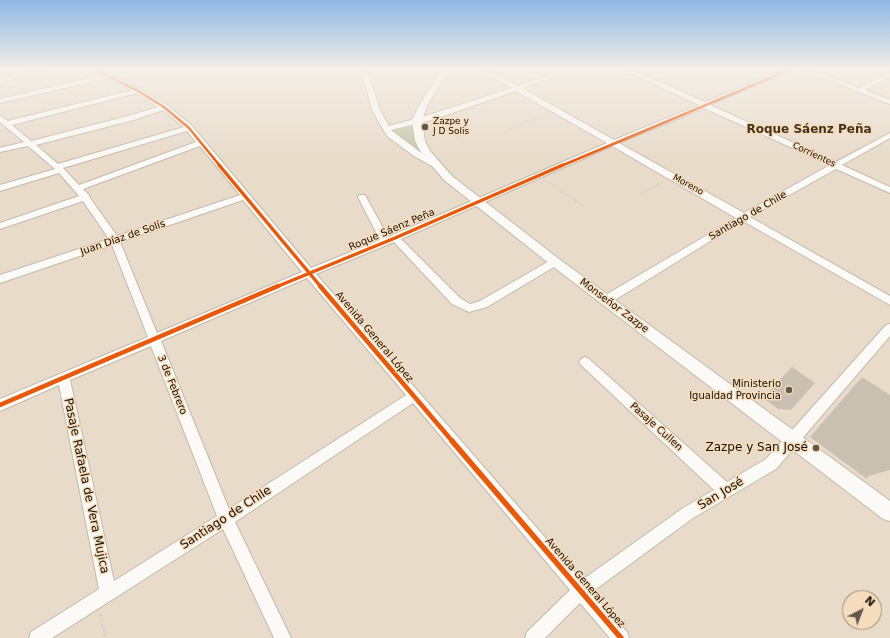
<!DOCTYPE html>
<html>
<head>
<meta charset="utf-8">
<style>
  body { margin:0 }
  #map { position:relative; width:890px; height:638px; overflow:hidden; background:#e8dbca; font-family:"DejaVu Sans",sans-serif }
  canvas { display:block }
  .north { position:absolute; left:842px; top:590px; width:40px; height:40px; box-sizing:border-box; background:#f5dcbd; border:1px solid #9d8a74; border-radius:50%; rotate:42deg; font-size:11px; font-weight:700; line-height:16px; text-align:center; color:#191006 }
  .north::after { content:''; display:block; margin:auto; width:14px; height:18px; background:#61574b; clip-path:polygon(50% 0,100% 100%,50% 72%,0 100%) }
</style>
</head>
<body>
<div id="map">
<canvas width="890" height="638"></canvas>
<div class="north">N</div>
</div>
<script>
const ctx = document.querySelector('canvas').getContext('2d');
ctx.lineJoin = 'round';
function fillPath(path, color) {
  ctx.fillStyle = color;
  ctx.fill(path, 'evenodd');
}
function poly(rows) {
  const path = new Path2D();
  for (const r of rows) {
    path.moveTo(r[0], r[1]);
    for (let i = 2; i < r.length; i += 2) path.lineTo(r[i], r[i + 1]);
  }
  return path;
}
function trace(path, color, width, dash) {
  ctx.strokeStyle = color;
  ctx.lineWidth = width;
  ctx.lineCap = dash ? 'butt' : 'round';
  ctx.setLineDash(dash || []);
  ctx.stroke(path);
}
function label(font, color, halo, rows, align = 'center') {
  ctx.font = font + ' "DejaVu Sans",sans-serif';
  ctx.lineWidth = 3;
  ctx.setLineDash([]);
  ctx.textBaseline = 'middle';
  ctx.strokeStyle = halo;
  ctx.fillStyle = color;
  for (const [text, x, y, turn = 0] of rows) {
    ctx.save();
    ctx.translate(x, y);
    ctx.rotate((+turn || 0) * Math.PI / 180);
    ctx.textAlign = isNaN(turn) ? turn : align;
    if (halo) ctx.strokeText(text, 0, 0);
    ctx.fillText(text, 0, 0);
    ctx.restore();
  }
}
fillPath(poly([
  [412,126,416,143,421,152,399,139,394,130]
]), '#c6c8ab');
fillPath(poly([
  [792,367,815,383,791,410,778,409,763,398],
  [862,377,890,395,890,470,868,476,867,479,810,437]
]), '#cac0b2');
const minor = poly([
  [38,70,48,70,0,82,0,78,38,70],
  [94,70,101,70,140,90,167,105,192,126,311,268,380,240,358,197,359,195,365,195,388,237,607,143,516,91,435,119,391,130,420,152,439,164,435,166,432,166,414,156,387,136,372,110,361,70,367,70,380,110,389,126,429,115,511,88,483,71,482,70,489,70,517,86,565,70,573,70,572,71,522,88,614,140,699,105,626,71,625,70,632,70,705,102,785,70,792,70,791,71,710,105,836,162,890,133,890,138,842,165,890,187,890,193,836,169,750,217,890,296,890,305,743,221,610,303,602,303,601,300,602,297,736,218,612,146,401,239,460,298,470,304,480,301,551,260,559,260,560,262,559,264,487,307,469,312,452,304,394,242,316,274,582,580,683,508,714,490,581,365,579,362,581,359,585,357,589,359,727,482,766,459,886,325,890,324,890,336,776,469,693,518,592,592,627,632,629,638,610,638,580,603,545,638,525,638,527,632,570,590,413,403,235,522,291,638,274,638,223,529,52,638,29,638,31,632,99,589,59,385,0,411,0,399,148,337,112,245,0,283,0,275,109,239,83,201,0,229,0,223,79,196,59,173,0,191,0,185,55,169,28,146,0,152,0,148,24,142,0,122,0,116,8,121,132,90,108,78,0,103,0,99,103,75,94,70],
  [137,93,158,107,128,116,31,141,12,125,137,93],
  [704,108,830,165,744,213,619,143,704,108],
  [163,110,184,127,58,164,36,145,134,120,163,110],
  [187,131,196,142,79,185,63,168,187,131],
  [200,146,240,195,117,236,90,198,89,195,83,189,200,146],
  [243,200,302,272,157,333,120,242,243,200],
  [307,278,406,395,229,509,161,341,307,278],
  [151,346,217,516,114,581,70,380,151,346],
  [803,70,811,70,859,88,890,72,890,77,865,90,890,100,890,104,803,70]
]);
const tertiary = poly([
  [441,70,449,70,428,104,422,120,425,141,430,151,452,176,559,259,890,501,890,521,883,519,551,265,444,180,422,154,415,141,412,120,420,104,441,70]
]);
trace(minor, '#c3b9ab', 2);
trace(tertiary, '#c3b9ab', 2);
trace(poly([
  [392,75,407,70],
  [439,123,461,139],
  [510,129,545,114],
  [545,180,584,206],
  [640,194,663,182]
]), '#d4cfca', 1.5, [1.5, 1.5]);
trace(poly([
  [100,614,105,638]
]), '#d4cfca', 2.5, [2.5, 2.5]);
fillPath(minor, '#fcfaf7');
fillPath(tertiary, '#fcfaf7');
trace(poly([
  [97,70,138,91,164,107,189,128,220,166],
  [561,166,789,70]
]), '#e8590c', 2.5);
trace(poly([
  [219,165,321,287],
  [276,287,395,238,563,165]
]), '#e8590c', 3.5);
trace(poly([
  [320,286,453,442],
  [0,405,278,286]
]), '#e8590c', 4.5);
trace(poly([
  [452,441,621,638]
]), '#e8590c', 5.5);
const sky = ctx.createLinearGradient(0, 0, 0, 159);
sky.addColorStop(0, '#8fb8e4');
sky.addColorStop(0.44, '#f5efe7');
sky.addColorStop(1, '#f5efe700');
ctx.fillStyle = sky;
ctx.fillRect(0, 0, 890, 159);
for (const [x, y, r, color] of [
  [425,127,4,"#61574b"],
  [789,390,4,"#61574b"],
  [816,448,4,"#61574b"]
]) {
  const dot = new Path2D();
  dot.arc(x, y, r, 0, 2 * Math.PI);
  ctx.fillStyle = color;
  ctx.fill(dot);
  trace(dot, '#f5dcbd', 1.5);
}
label('9px', '#191006', '#f5dcbd', [
  ["Zazpe y",433,122],
  ["J D Solis",433,132]
], 'left');
label('9px', '#191006', '#f5dcbd', [
  ["Corrientes",814,155,25],
  ["Moreno",688,185,29]
]);
label('10px', '#191006', '#f5dcbd', [
  ["Santiago de Chile",748,216,-30],
  ["Roque Sáenz Peña",392,230,-23],
  ["Juan Díaz de Solís",123,238,-19],
  ["Monseñor Zazpe",614,306,37],
  ["Avenida General López",374,337,50],
  ["3 de Febrero",172,385,68],
  ["Pasaje Cullen",656,427,42],
  ["Avenida General López",585,583,49]
]);
label('10px', '#191006', '#f5dcbd', [
  ["Ministerio",781,384],
  ["Igualdad Provincia",781,396]
], 'right');
label('bold 12px', '#473319', '#f5dcbd', [
  ["Roque Sáenz Peña",809,130]
]);
label('12px', '#191006', '#f5dcbd', [
  ["Zazpe y San José",808,448]
], 'right');
label('12px', '#191006', '#f5dcbd', [
  ["Pasaje Rafaela de Vera Mujica",86,486,78],
  ["San José",721,494,-31],
  ["Santiago de Chile",226,518,-33]
]);
</script>
</body>
</html>
